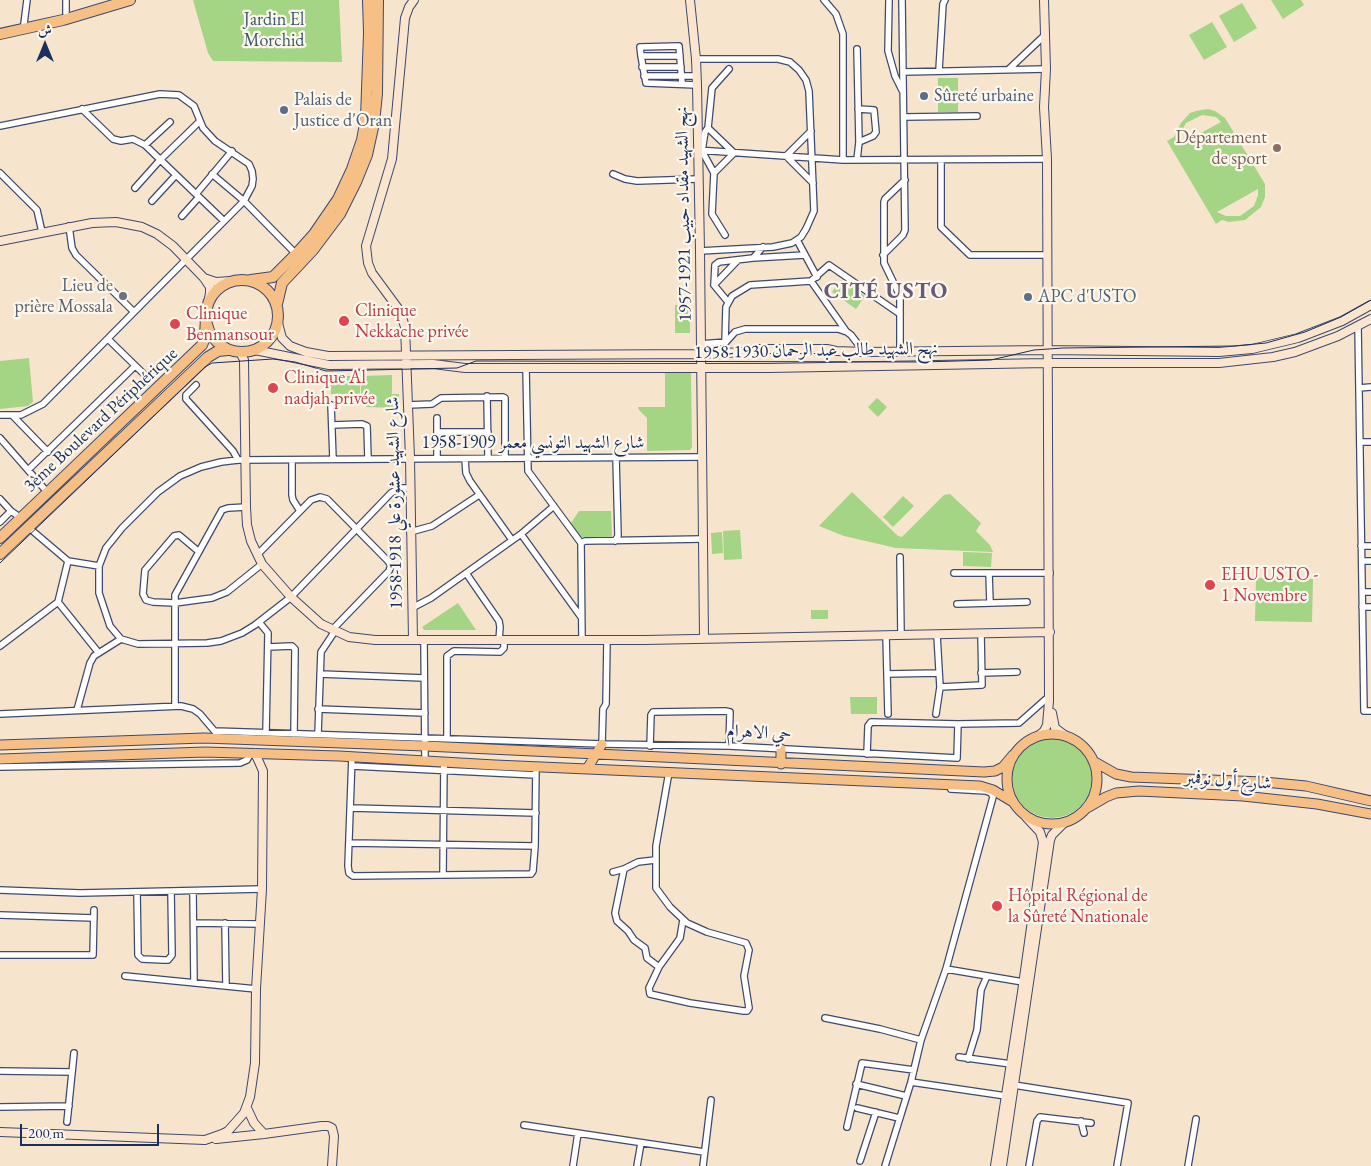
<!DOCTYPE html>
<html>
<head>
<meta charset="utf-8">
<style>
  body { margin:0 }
  #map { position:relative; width:1371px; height:1166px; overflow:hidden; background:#f7e4cd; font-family:"EB Garamond",Amiri,serif }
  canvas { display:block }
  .north { position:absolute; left:20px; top:20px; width:50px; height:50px; -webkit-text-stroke:4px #fbf7ec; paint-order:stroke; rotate:0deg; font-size:14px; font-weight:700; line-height:20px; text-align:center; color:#1b2f5e }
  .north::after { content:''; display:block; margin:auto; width:18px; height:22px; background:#1b2f5e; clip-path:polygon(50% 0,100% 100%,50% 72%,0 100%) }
  .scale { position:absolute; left:20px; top:1124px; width:139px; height:22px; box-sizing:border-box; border:2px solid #1b2f5e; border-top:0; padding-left:6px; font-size:15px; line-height:18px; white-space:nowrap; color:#1b2f5e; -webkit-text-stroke:4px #fbf7ec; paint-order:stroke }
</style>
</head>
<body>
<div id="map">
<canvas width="1371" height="1166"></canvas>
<div class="north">ش</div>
<div class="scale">200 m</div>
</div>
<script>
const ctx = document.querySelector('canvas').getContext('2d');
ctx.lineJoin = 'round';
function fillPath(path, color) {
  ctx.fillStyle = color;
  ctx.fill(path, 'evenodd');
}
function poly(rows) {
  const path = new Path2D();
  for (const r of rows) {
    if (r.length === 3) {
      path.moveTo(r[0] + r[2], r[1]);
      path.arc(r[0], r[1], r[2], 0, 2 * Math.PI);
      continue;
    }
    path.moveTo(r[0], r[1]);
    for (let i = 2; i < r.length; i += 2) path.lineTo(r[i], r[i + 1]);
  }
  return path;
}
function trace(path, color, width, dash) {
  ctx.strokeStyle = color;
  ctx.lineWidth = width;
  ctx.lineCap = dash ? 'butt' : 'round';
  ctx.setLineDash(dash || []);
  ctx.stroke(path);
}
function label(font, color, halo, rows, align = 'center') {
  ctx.font = font + ' "EB Garamond",Amiri,serif';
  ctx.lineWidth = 4.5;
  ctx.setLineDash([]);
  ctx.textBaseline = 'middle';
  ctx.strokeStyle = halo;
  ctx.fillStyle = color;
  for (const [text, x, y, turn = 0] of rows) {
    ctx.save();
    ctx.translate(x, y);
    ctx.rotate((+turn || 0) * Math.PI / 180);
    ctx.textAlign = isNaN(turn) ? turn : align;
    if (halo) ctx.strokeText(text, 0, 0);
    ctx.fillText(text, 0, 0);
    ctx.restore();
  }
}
fillPath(poly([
  [193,0,339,0,342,62,213,61,208,53],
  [1271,0,1301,0,1304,5,1283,19],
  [1242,3,1257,28,1234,42,1219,16],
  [1212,22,1227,47,1204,60,1189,35],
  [938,78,958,78,958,112,938,112],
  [1208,109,1215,111,1225,118,1265,184,1265,197,1261,207,1245,220,1229,222,1222,220,1216,224,1167,141,1174,137,1181,123,1190,113,1196,111],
  [1202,115,1216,117,1221,122,1179,145,1180,134,1186,123],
  [1258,189,1258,195,1254,206,1240,216,1226,216,1217,212],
  [841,280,865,296,856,309,832,292],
  [675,305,690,305,690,333,675,333],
  [29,358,33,402,28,406,0,409,0,361],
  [665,371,691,371,692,447,690,450,647,451,647,418,639,410,638,407,665,407],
  [392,375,392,394,399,394,399,408,366,407,366,395,374,394,361,394,361,376],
  [330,376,360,376,360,394,331,394],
  [877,398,887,407,878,417,868,407],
  [852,492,898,536,902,537,944,495,950,494,981,523,976,531,990,545,993,552,896,548,844,536,819,526],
  [903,496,914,506,893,527,883,517],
  [579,511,611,511,612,537,579,537,571,523],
  [740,530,742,559,724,560,723,531],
  [722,532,723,553,712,554,711,533],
  [963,552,992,553,991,567,963,566],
  [1256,578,1313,579,1312,622,1255,621],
  [458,603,476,630,424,630,422,627],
  [811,610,828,610,828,619,811,619],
  [850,697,877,697,877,714,851,714],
  [1052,778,40]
]), '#a3d584');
const street = poly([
  [66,0,66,13],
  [824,0,836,14,843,34,843,160],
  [889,0,888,51,895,76,903,92],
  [24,24,27,0],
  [641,56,680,56],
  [696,59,778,59,790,62,799,70,806,80,809,91,814,211,806,229,801,237,792,243,773,247,700,251],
  [642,67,681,67],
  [1009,69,1045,35],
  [939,70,943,4,945,0],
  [903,72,1046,69],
  [644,76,696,76],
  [682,83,679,46,640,47,641,56,646,83,697,85],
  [82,109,113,139,121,141,133,139,145,145,224,221],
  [858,109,874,110,876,132,873,136,859,142],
  [904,117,977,116],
  [0,126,160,94,179,95,194,106,203,128,215,141,249,164,252,171,253,179,252,186,244,201,43,404,21,415,0,415],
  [708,128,705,132,702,151,714,173,712,214,725,235],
  [811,131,786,156,813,183],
  [145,145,170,122],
  [697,150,843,160,1047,159],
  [857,160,859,142,857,49],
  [941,160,941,227,970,255,1047,255],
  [0,173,37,210,42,232],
  [714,173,734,153,708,128,712,88,729,69],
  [212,174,244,201,296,254],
  [613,174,625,179,637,181,698,179],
  [135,188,160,160,200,121],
  [196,194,232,151],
  [152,201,176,175],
  [182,216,199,197],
  [69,226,72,248,76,255,134,312],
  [797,240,817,277],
  [883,255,903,235,905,230,902,0],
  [753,258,805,255],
  [811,281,829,265,900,314],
  [714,285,738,260],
  [728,302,714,285,715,265,719,262,753,258,763,247],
  [1358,326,1364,711,1371,711],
  [108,339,149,379],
  [725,342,726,307,732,296,750,285,811,281,846,331],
  [700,344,726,342,735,332,745,329,838,329,847,332,851,335,864,352],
  [900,352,900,296,884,263,884,202,885,199,905,180],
  [526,368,528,471,581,543,582,640],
  [196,385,186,395,186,399,233,451,238,460],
  [1359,388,1371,387],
  [487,396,488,458],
  [331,405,333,459],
  [408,405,432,404,441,398,503,397,505,398,505,458],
  [13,416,48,452],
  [437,418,437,458],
  [332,425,362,424,367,426,368,459],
  [437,432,488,432],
  [0,438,48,493],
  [1360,442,1371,442],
  [465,459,466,473,470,481,512,540],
  [292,460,292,495,293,500,300,511],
  [28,470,135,366],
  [410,488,400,488,391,493,291,597,255,625,242,633,221,641,207,643,138,644,121,639,110,626,99,593,99,566,106,548,122,528,158,492,180,476,201,467,221,462,238,460,701,457],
  [0,499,11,511,21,518],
  [0,522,11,511],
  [28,527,68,561,99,566],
  [410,532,432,526,479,495],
  [521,534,581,617],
  [615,541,618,536,616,457],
  [581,543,585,541,702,539],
  [1361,546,1371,546],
  [198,551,179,535,174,536,145,570,143,594,146,600,153,602,175,603,212,598,227,592,262,564],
  [257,555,311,500,320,497,327,499,388,561,391,565,389,571,332,630],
  [900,557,901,635],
  [1362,561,1371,561],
  [466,573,499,621,500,627,499,640],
  [954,573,1050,573],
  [989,573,990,603],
  [1362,592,1371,592],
  [58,602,98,652],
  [957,604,1027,602],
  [1362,607,1371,607],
  [412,608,431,598,521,534,554,506],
  [259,622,268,633,266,732],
  [886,635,888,714],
  [937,635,940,687,982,685,981,634],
  [424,640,425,761],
  [0,646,58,602,68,561],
  [268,647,292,646,295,649,294,734],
  [981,673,1017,672],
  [320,674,424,678],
  [887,674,939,673],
  [175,706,175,595,222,510,228,508,246,507],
  [318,709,425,713],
  [77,710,90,663,94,656,121,639],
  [0,714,181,706,193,709,200,714,217,734],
  [936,714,940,687],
  [215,731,602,744,729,746,957,758,958,724,1019,723,1046,699,1049,699],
  [318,734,321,652,335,631],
  [447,738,447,656,454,651,500,652,504,648,504,640],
  [602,744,603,709,606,704,607,640],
  [650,746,651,715,653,712,725,711,730,712,729,746],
  [867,754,868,726,871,722,958,724],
  [352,756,348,866,349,873,353,876,531,874,533,871,535,846,536,766],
  [352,766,536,775],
  [0,767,240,763,247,760,251,753],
  [669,772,656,846,656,888,670,907,687,923,707,932,746,943,749,950,744,976,749,1008,747,1011,744,1011,690,1003,650,994,649,988,659,967,680,938,683,920],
  [352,808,536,813],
  [350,843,535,846],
  [624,869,615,913,617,921,628,931,634,940,645,948,647,958,659,967],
  [613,872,624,869,638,862,655,860],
  [443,875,444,762],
  [0,890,80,893,262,889],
  [193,891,194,983],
  [137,892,138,955,142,959,164,960,168,960,172,955,171,891],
  [0,915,94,918],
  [194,923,259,924],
  [225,923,226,986],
  [0,955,93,955,94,910],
  [946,969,1023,982],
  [125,976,256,989],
  [825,1018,880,1029,921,1040],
  [959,1057,1011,1064],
  [968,1059,977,1030,981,990,987,976],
  [0,1071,72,1072],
  [911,1082,1006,1096],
  [856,1084,906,1096],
  [1014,1085,1128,1103,1117,1166],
  [0,1107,69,1106],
  [857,1108,899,1118],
  [1081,1121,1084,1133],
  [67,1122,74,1053],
  [524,1125,704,1152],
  [847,1127,862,1063,914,1070],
  [860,1161,876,1112],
  [573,1166,578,1133],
  [637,1166,641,1143],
  [703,1166,711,1100],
  [885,1166,911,1082,921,1040,946,969,993,797,991,793,986,791,951,789],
  [1029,1166,1037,1121,1040,1117,1091,1123],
  [1188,1166,1196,1119]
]);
const secondary = poly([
  [690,0,696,59,697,85,700,251,704,638],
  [0,241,92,223,116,222,142,227,157,234,173,246,204,278,210,287,210,293,208,303],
  [204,278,216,282,231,281],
  [278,323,282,338,290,346,306,352,328,356,700,354,745,352,755,349,827,349,836,351,864,352,1047,350,1219,352,1252,349,1298,338,1342,321,1371,305],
  [255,350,329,365,433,364,465,368,769,368,1047,363,1219,363,1273,357,1295,352,1338,336,1371,319],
  [240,352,244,360,246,507,247,525,251,541,262,564,291,597,321,624,349,637,375,640,645,640,1050,632],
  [413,640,410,458,405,327,400,311,372,273,368,263,366,246,392,159,405,18,409,7,414,0],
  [1052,713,1055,728,1066,736],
  [1038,736,1044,731,1047,725,1049,701,1047,159,1044,107,1046,69,1044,0],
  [247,1108,254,1123,264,1134],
  [0,1132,205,1140,222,1134,228,1131,244,1113,250,1097,255,1063,256,989,262,889,263,771,255,753],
  [216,1139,264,1134,322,1126,328,1126,332,1128,334,1136,332,1166],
  [995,1166,1022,992,1043,842,1040,832,1026,817],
  [1002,1166,1050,840,1052,835,1064,823]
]);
const primary = poly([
  [1052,779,45],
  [0,745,204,738,425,746,984,772,995,771,1003,767,1013,755],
  [781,749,781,764],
  [0,759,205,752,339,756,495,765,980,786,993,790,1013,802],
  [1093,761,1116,774,1131,777,1264,782,1306,786,1371,801],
  [587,769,602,744],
  [1087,808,1106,797,1116,793,1139,791,1243,796,1317,804,1371,814]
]);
const highway = poly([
  [0,34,63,20,130,0],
  [242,316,36],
  [251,280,273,277,296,254,314,234,338,199,352,169,362,140,366,118,369,33,368,0],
  [277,304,282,283,313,250,340,214,356,182,367,155,374,123,377,94,378,0],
  [0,538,202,345,205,338,206,316],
  [0,554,208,357,218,351,228,350]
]);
trace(street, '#3c4a6f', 8);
trace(secondary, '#3c4a6f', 10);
trace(primary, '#3c4a6f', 11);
trace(highway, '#3c4a6f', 12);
trace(street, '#fff', 5.5);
trace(secondary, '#fbe5cf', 8);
trace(primary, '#f5bf86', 9);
trace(highway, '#f5bf86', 10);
trace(poly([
  [0,563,205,367,212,363,273,359,295,362,326,371,457,368,476,361,922,362,991,360,1034,350,1063,348,1234,346,1266,343,1305,332,1341,317,1371,300]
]), '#1b2f5e', 1);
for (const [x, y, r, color] of [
  [924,96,5,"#5c6f8a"],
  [284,110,5,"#5c6f8a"],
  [1277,148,5,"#8d6e63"],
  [123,296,5,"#6b7280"],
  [1028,297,5,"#5c6f8a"],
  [344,321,6,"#e0444e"],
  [175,324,6,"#e0444e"],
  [273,388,6,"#e0444e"],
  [1210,585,6,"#e0444e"],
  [997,906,6,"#e0444e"]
]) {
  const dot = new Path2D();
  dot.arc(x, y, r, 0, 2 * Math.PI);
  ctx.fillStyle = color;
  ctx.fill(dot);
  trace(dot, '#fbf7ec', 2);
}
label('18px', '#3d5868', '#fbf7ec', [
  ["Jardin El",274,20],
  ["Morchid",274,41]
]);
label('18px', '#4e5e75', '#fbf7ec', [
  ["Sûreté urbaine",934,96],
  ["Palais de",294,100],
  ["Justice d'Oran",294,121],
  ["APC d'USTO",1038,297]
], 'left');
label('18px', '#785e54', '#fbf7ec', [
  ["Département",1267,138],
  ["de sport",1267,159]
], 'right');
label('18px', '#1b2f5e', '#fbf7ec', [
  ["نهج الشهيد مقداد حبيب 1921-1957",684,214,-91],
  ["نهج الشهيد طالب عبد الرحمان 1930-1958",816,351,-1],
  ["3ème Boulevard Périphérique",101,420,-43],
  ["شارع الشهيد التونسي معمر 1909-1958",533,443],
  ["شارع الشهيد عشورة علي 1918-1958",395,503,-91],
  ["حي الاهرام",759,733,3],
  ["شارع أول نوفمبر",1228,781,4]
]);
label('18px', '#5b616d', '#fbf7ec', [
  ["Lieu de",113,286],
  ["prière Mossala",113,307]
], 'right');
label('18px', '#be3a42', '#fbf7ec', [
  ["Clinique",355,311],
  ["Nekkache privée",355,332],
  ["Clinique",186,314],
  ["Benmansour",186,335],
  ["Clinique Al",284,378],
  ["nadjah privée",284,399],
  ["EHU USTO -",1221,575],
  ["1 Novembre",1221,596],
  ["Hôpital Régional de",1008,896],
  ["la Sûreté Nnationale",1008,917]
], 'left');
ctx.letterSpacing = '1px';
label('bold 22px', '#655b79', '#fbf7ec', [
  ["CITÉ USTO",886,292]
]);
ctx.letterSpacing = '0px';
</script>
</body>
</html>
